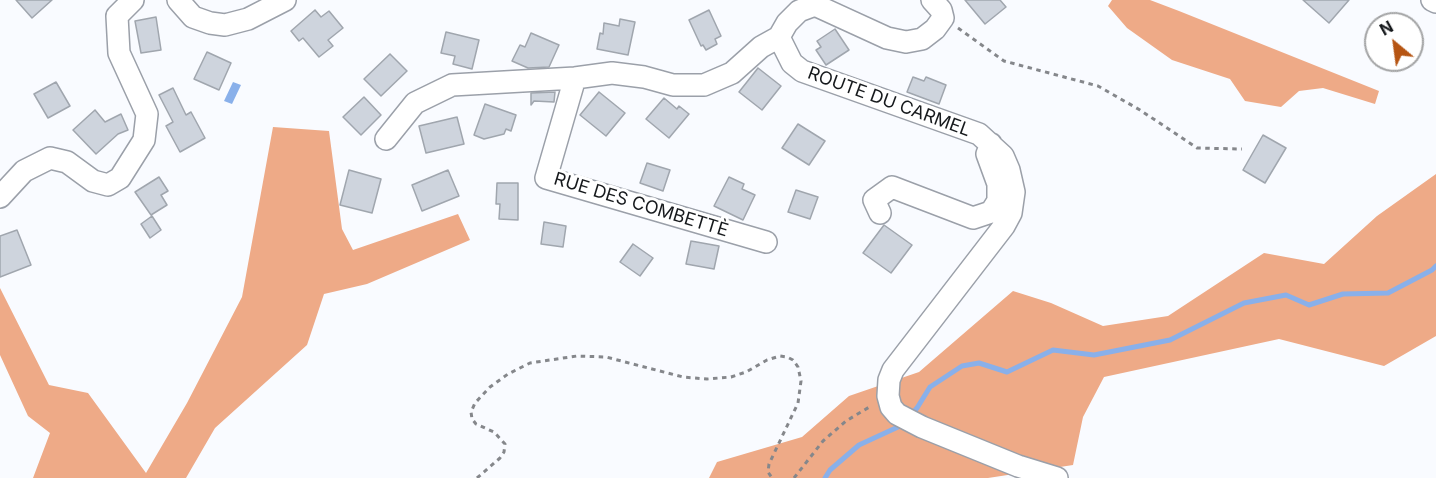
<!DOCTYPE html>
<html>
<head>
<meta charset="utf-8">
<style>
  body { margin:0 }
  #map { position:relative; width:1436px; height:478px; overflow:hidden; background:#f9fbff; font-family:Inter,sans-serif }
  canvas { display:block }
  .north { position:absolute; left:1364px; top:12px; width:60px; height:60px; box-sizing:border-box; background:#fff; border:2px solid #a2a3a4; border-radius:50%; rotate:331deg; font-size:16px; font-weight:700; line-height:24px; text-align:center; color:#16191c }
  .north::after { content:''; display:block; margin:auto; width:21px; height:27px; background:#b65513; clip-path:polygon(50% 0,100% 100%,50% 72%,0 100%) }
</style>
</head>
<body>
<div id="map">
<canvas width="1436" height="478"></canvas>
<div class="north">N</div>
</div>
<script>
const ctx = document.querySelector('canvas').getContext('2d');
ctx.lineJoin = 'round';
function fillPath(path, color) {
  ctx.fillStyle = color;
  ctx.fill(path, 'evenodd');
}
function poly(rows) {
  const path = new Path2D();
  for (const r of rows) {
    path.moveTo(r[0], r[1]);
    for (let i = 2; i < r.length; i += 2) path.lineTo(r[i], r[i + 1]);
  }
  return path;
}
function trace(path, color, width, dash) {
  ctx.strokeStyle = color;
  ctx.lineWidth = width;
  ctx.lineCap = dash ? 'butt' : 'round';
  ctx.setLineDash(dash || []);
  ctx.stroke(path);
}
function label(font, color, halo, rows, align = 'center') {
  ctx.font = font + ' Inter,sans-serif';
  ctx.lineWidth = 6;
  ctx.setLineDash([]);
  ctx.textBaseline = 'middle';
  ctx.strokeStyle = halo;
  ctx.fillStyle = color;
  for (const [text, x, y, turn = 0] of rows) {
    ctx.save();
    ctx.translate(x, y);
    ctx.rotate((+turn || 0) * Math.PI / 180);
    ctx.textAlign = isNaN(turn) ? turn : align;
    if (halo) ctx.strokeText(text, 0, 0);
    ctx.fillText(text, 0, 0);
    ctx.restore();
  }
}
fillPath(poly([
  [1112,0,1150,0,1179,11,1379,91,1375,104,1323,88,1299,91,1281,107,1245,101,1230,79,1172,60,1127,28,1108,6],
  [273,127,329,131,342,229,353,250,458,214,470,240,367,284,324,294,307,345,215,428,186,478,33,478,50,433,28,416,0,355,0,288,49,385,88,393,146,473,187,403,242,297],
  [1436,174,1436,336,1384,366,1279,339,1104,377,1083,417,1073,465,988,478,709,478,717,462,802,437,849,396,919,372,1013,291,1051,303,1103,326,1168,316,1264,253,1324,264,1377,216]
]), '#eeaa87');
fillPath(poly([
  [233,82,241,85,232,104,224,101]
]), '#89b0ea');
trace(poly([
  [910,416,917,408,930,387,962,366,979,363,1007,372,1053,350,1094,355,1170,340,1244,303,1286,295,1309,305,1343,294,1388,293,1432,270,1436,266],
  [825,478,830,470,859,445,898,427,903,422]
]), '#89b0ea', 5);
const building = poly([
  [16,0,52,0,32,18,16,0],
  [965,0,1000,0,1006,7,985,24,965,0],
  [1303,0,1349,0,1329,23,1303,0],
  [315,10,321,17,329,11,343,28,328,40,333,46,319,57,303,38,299,41,291,31,315,10],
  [709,10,721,36,715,39,717,44,706,50,703,45,701,46,689,20,709,10],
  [156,17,161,50,141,53,135,21,156,17],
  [620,19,635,22,628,55,597,49,600,33,603,34,604,23,619,26,620,19],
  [835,29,849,50,826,65,816,50,821,47,817,41,835,29],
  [446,32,479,40,472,69,453,64,455,56,441,53,446,32],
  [531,33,559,45,549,67,528,68,512,61,520,45,525,47,531,33],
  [207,52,231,63,219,90,194,79,207,52],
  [390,54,407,71,381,96,364,79,390,54],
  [758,68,781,86,762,110,739,92,758,68],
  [913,77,924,81,926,77,946,85,939,104,907,92,913,77],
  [56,82,70,106,48,118,34,94,56,82],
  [173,88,186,115,191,112,205,138,180,152,166,126,173,122,159,95,173,88],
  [555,92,554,102,534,101,531,105,531,93,555,92],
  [599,92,625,113,606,136,580,115,599,92],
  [364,97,381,115,361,135,343,117,364,97],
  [664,98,677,109,679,106,689,114,669,138,646,119,664,98],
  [485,104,516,115,511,131,506,129,504,134,484,139,474,135,485,104],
  [95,110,105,122,121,114,128,130,118,134,96,154,73,130,95,110],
  [457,117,464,144,426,153,419,126,457,117],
  [798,124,825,141,809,165,782,148,798,124],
  [1263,135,1286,148,1265,183,1243,170,1263,135],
  [647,163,670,170,663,191,640,183,647,163],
  [349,170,381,179,372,213,340,205,349,170],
  [448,170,459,196,422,211,412,185,448,170],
  [159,177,168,191,161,195,167,205,151,215,135,192,159,177],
  [729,177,744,184,742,189,755,195,743,220,714,206,729,177],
  [497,183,518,183,518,220,499,219,500,204,496,204,497,183],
  [796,190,818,197,810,219,788,212,796,190],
  [152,216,161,230,150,238,141,224,152,216],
  [544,222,566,226,563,247,541,244,544,222],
  [884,225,912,245,891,273,863,253,884,225],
  [17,230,31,265,0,277,0,236,17,230],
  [691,241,719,246,714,269,686,264,691,241],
  [633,244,653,258,640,276,620,262,633,244]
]);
fillPath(building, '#ced4dd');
trace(building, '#a0a6ae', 1.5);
const minor = poly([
  [178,0,193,17,210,23,225,25,248,19,285,0],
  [932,0,941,10,943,18,935,29,922,39,906,42,887,38,815,5,799,11,787,23,779,37,792,63,802,71,979,134,1003,156,1009,170,1014,192,1011,213,1004,226,893,370,889,380,888,396,891,407,897,414,922,427,1018,466,1057,478],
  [1432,0,1436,2],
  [575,78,546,178,766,242],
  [386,139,415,103,452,85,575,78,612,73,644,77,673,85,704,85,732,73,761,47,779,37],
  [0,197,24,171,50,158,67,162,93,181,108,185,120,178,144,140,147,114,119,53,117,16,133,0],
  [880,213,874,200,892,187,973,218,991,212,998,201,998,184,987,154,991,144]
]);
trace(minor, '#9ba0a9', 24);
trace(poly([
  [958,28,1004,61,1098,86,1140,110,1197,148,1242,149],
  [477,478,500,458,504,452,505,444,494,432,476,424,472,419,471,412,475,403,490,387,508,374,530,363,577,356,606,357,683,377,707,379,731,377,746,372,767,360,780,356,787,357,793,360,798,367,801,381,798,403,769,464,768,472,772,478],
  [794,478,823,441,846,421,871,406]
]), '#85878b', 3, [4.5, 4.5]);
trace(minor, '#fff', 21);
label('18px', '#16191c', '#fff', [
  ["ROUTE DU CARMEL",889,102,20],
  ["RUE DES COMBETTÈ",641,205,17]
]);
</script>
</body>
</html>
